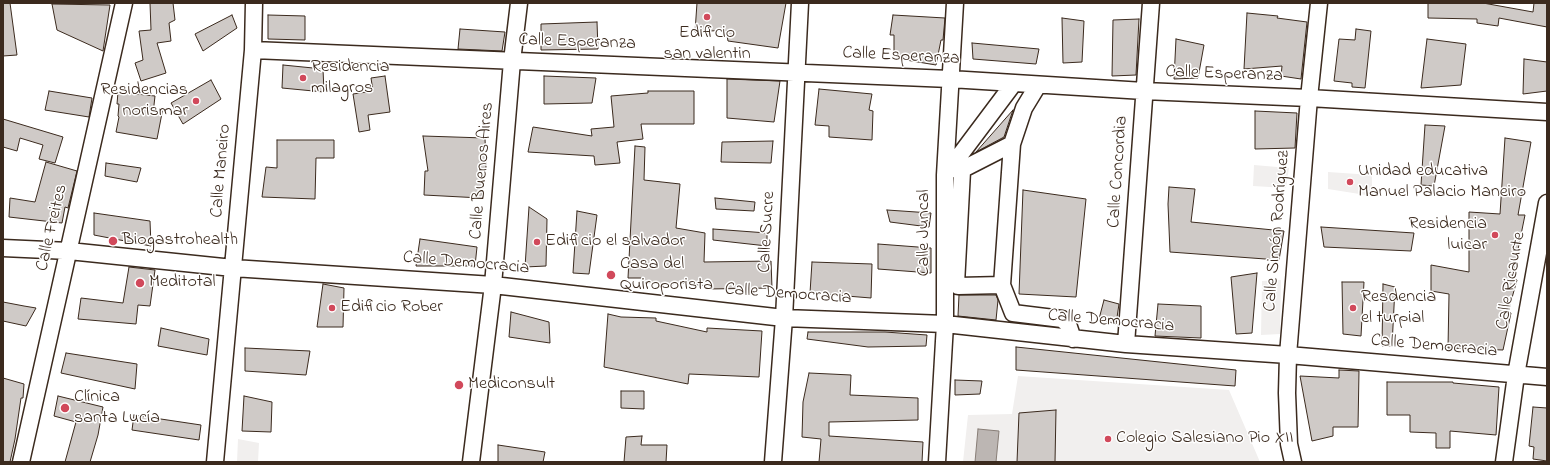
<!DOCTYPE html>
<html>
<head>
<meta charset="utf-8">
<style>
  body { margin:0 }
  #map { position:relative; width:1550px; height:465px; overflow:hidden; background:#fff; font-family:"Indie Flower",sans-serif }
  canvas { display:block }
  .frame { position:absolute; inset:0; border:4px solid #3b2a1e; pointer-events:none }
</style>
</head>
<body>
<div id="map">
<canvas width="1550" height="465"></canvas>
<div class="frame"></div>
</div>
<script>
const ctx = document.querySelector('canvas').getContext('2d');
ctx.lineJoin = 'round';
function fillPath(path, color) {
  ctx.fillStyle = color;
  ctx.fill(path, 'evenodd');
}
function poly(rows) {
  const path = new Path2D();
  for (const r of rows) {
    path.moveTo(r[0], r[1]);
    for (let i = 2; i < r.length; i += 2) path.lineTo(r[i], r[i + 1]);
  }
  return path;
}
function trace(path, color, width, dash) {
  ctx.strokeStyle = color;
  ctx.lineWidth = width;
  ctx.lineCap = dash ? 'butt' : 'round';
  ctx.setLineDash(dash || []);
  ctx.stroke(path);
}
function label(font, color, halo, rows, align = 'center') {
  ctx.font = font + ' "Indie Flower",sans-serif';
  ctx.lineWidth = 3;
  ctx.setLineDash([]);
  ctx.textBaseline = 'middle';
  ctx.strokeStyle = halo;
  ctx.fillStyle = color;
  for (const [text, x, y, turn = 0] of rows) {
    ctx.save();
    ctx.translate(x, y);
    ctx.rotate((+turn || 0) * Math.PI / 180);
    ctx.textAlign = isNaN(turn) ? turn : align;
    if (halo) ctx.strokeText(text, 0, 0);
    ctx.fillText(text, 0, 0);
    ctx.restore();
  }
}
fillPath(poly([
  [1254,165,1289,168,1286,188,1253,186],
  [1328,172,1372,175,1372,196,1328,189],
  [1281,280,1280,334,1261,335,1262,281],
  [1018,376,1229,390,1260,462,963,462,968,415,1012,414],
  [238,439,259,443,258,462,237,462]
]), '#f1efee');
const water = poly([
  [978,429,999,431,996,462,975,462,978,429]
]);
fillPath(water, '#bcb6b3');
trace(water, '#887e77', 1);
const building = poly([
  [3,3,10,3,17,55,3,56,3,3],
  [150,3,173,3,175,20,169,23,171,41,157,43,166,73,141,81,135,63,143,60,139,31,151,30,150,3],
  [697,3,786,3,778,48,728,41,726,30,695,32,697,3],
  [1428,3,1483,3,1533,12,1534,3,1547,3,1547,27,1499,18,1498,26,1477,23,1477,19,1428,18,1428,3],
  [52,4,110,5,103,51,57,30,52,4],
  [1247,13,1278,16,1277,18,1307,22,1301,79,1281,76,1282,66,1244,69,1247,13],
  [232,15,237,28,203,51,195,34,232,15],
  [268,15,305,16,305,40,268,39,268,15],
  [893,15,945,18,943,40,941,40,936,65,894,58,894,35,890,35,893,15],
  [1062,18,1084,21,1082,62,1063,63,1062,18],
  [1139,19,1136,75,1112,76,1113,20,1139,19],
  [597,22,598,49,541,50,541,24,597,22],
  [460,29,505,32,502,51,458,49,460,29],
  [1356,29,1371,31,1365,88,1352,87,1352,83,1334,81,1339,39,1355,40,1356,29],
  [1176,39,1204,45,1198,78,1174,79,1176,39],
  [1427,39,1466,44,1461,85,1421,88,1427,39],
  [972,43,1039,49,1036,64,973,59,972,43],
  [1524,59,1547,62,1547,91,1523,94,1524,59],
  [283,65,323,69,324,92,282,88,283,65],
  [385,76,390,112,368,115,370,130,359,132,353,94,373,91,371,78,385,76],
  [544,76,596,78,592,103,544,104,544,76],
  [727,79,780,81,774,122,727,118,727,79],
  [211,80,221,99,183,124,171,103,211,80],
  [819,89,872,94,869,110,873,111,872,140,829,137,829,126,815,125,819,89],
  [49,91,92,98,89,117,45,110,49,91],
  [648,91,694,91,694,124,641,124,643,139,617,142,620,163,595,165,594,156,528,152,533,127,592,136,591,129,614,127,611,96,648,93,648,91],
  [118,92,155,96,153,114,163,108,157,139,116,132,119,117,118,116,119,104,117,104,118,92],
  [1013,110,1004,137,976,152,1013,110],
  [1255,111,1297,113,1295,148,1255,149,1255,111],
  [3,119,63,137,55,163,39,159,43,145,20,138,17,151,3,147,3,119],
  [1425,125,1445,126,1434,186,1421,185,1425,125],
  [423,136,485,138,486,168,481,198,424,195,425,171,428,171,423,136],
  [1505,138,1531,142,1518,215,1525,215,1512,279,1517,280,1508,312,1511,313,1503,350,1448,348,1449,294,1431,291,1431,265,1469,272,1469,212,1500,214,1505,138],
  [277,140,334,140,334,158,316,158,315,199,262,197,266,167,277,168,277,140],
  [773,141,771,163,721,162,722,142,773,141],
  [635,146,645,147,644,180,680,184,676,228,705,233,704,262,771,261,772,288,707,289,707,286,673,282,673,285,642,282,643,278,628,278,635,146],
  [46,162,77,171,68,208,65,207,62,223,9,217,10,198,35,202,46,162],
  [106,163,141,168,137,182,105,176,106,163],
  [1169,187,1195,189,1191,222,1284,231,1279,260,1170,252,1168,204,1169,187],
  [1023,190,1086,199,1076,297,1019,294,1023,190],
  [715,198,755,202,754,211,716,209,715,198],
  [529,207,547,219,546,266,525,267,529,207],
  [887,210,931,213,929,227,890,222,887,210],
  [577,211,597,215,589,274,573,273,577,211],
  [94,213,150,221,151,246,94,235,94,213],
  [1321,227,1414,233,1411,251,1324,247,1321,227],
  [713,229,767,233,767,246,713,240,713,229],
  [420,239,477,247,475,266,416,266,420,239],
  [878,244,931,248,931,273,878,269,878,244],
  [812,262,872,264,871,298,810,293,812,262],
  [129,267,155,270,150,306,138,305,136,324,78,319,81,298,123,303,129,267],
  [1257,273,1252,333,1236,334,1231,277,1257,273],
  [1342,282,1364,282,1361,336,1343,334,1342,282],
  [323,284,344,288,343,327,317,327,323,284],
  [1383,284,1395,287,1392,346,1382,346,1383,284],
  [959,295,996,295,998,300,996,320,958,316,959,295],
  [1104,300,1119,304,1116,324,1099,319,1104,300],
  [3,302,24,306,36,308,26,326,3,321,3,302],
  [1158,304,1201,306,1201,338,1155,336,1158,304],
  [511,312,549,322,550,343,509,337,511,312],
  [608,314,621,317,656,318,656,321,707,332,707,328,762,331,759,377,689,374,688,384,604,367,608,314],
  [161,328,209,339,207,355,158,346,161,328],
  [808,332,885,332,927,335,926,346,868,347,807,339,808,332],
  [1016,347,1236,370,1235,386,1016,370,1016,347],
  [245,348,310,351,306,375,245,371,245,348],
  [66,353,137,364,135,389,61,373,66,353],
  [1339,370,1359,371,1358,427,1333,427,1333,436,1312,441,1300,376,1339,378,1339,370],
  [809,373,851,375,850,395,918,398,918,420,829,422,829,436,923,442,922,462,819,462,821,439,802,437,803,402,809,373],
  [3,378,24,384,23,398,21,398,15,439,10,462,3,462,3,378],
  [955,380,982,381,980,394,955,395,955,380],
  [1387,382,1453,382,1453,383,1499,387,1496,435,1450,431,1450,448,1436,448,1436,433,1410,432,1410,415,1387,415,1387,382],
  [621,391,644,391,644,409,621,408,621,391],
  [58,396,103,407,98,435,90,462,65,462,76,422,54,416,58,396],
  [244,396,272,402,271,432,242,431,244,396],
  [1533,407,1547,408,1547,461,1533,459,1534,447,1529,446,1533,407],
  [1056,410,1055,462,1017,462,1019,413,1056,410],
  [134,415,201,425,199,440,132,430,134,415],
  [642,436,641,445,667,445,666,462,624,462,626,437,642,436],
  [498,445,545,452,543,462,498,462,498,445]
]);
fillPath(building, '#cfcac7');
trace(building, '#3b2a1e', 1);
const minor = poly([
  [253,50,950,79,1144,91,1309,98,1547,112],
  [1012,144,1024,108,1038,85],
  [945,175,1014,83],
  [3,248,69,251,233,268,493,285,784,318,945,324,1126,344,1288,355,1547,377],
  [1002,285,958,286,956,284,962,171,965,168,1012,144,1002,285,1013,313,1062,319,1068,324,1073,339],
  [1126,344,1151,3],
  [21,462,124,3],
  [215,462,253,50,254,3],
  [471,462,493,285,512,61,519,3],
  [773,462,784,318,800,3],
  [937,462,945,324,945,175,955,3],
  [1293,462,1289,444,1287,393,1288,355,1309,98,1319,3],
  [1504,462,1516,375,1547,203]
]);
trace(minor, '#3b2a1e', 19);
trace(minor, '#fff', 16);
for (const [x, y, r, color] of [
  [707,17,4,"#d1495b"],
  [303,78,4,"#d1495b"],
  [196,101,4,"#d1495b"],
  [1350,182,4,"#d1495b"],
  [1495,235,4,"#d1495b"],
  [113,241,5,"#d1495b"],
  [537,242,4,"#d1495b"],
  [611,275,5,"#d1495b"],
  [140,283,5,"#d1495b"],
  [332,308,4,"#d1495b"],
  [1353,308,4,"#d1495b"],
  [459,385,5,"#d1495b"],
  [65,408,5,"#d1495b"],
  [1108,439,4,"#d1495b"]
]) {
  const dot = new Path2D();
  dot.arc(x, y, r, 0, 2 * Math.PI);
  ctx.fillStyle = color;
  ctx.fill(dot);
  trace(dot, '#fff', 1.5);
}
label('18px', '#3b2a1e', '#fff', [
  ["Edificio",707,34,"center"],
  ["san valentin",707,55,"center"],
  ["Residencia",311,68],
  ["milagros",311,89],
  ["Residencias",188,91,"right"],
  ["norismar",188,112,"right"],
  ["Unidad educativa",1358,172],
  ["Manuel Palacio Maneiro",1358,193],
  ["Residencia",1487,225,"right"],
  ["luicar",1487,246,"right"],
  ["Biogastrohealth",122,241],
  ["Edificio el salvador",545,242],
  ["Casa del",620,265],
  ["Quiroporista",620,286],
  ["Meditotal",149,283],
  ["Resdencia",1361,298],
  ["el turpial",1361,319],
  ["Edificio Rober",340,308],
  ["Mediconsult",468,385],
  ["Clínica",74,398],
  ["santa Lucía",74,419],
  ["Colegio Salesiano Pio XII",1116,439]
], 'left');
label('18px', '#3b2a1e', '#fff', [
  ["Calle Esperanza",577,43,2],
  ["Calle Esperanza",901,57,3],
  ["Calle Esperanza",1224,75,2],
  ["Calle Maneiro",222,171,-85],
  ["Calle Buenos Aires",483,171,-85],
  ["Calle Concordia",1119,172,-86],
  ["Calle Freites",53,228,-77],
  ["Calle Simón Rodríguez",1278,231,-85],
  ["Calle Sucre",768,232,-87],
  ["Calle Juncal",925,233,-90],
  ["Calle Democracia",466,264,5],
  ["Calle Ricaurte",1512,281,-80],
  ["Calle Democracia",788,295,4],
  ["Calle Democracia",1111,322,5],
  ["Calle Democracia",1434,347,5]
]);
</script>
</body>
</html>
